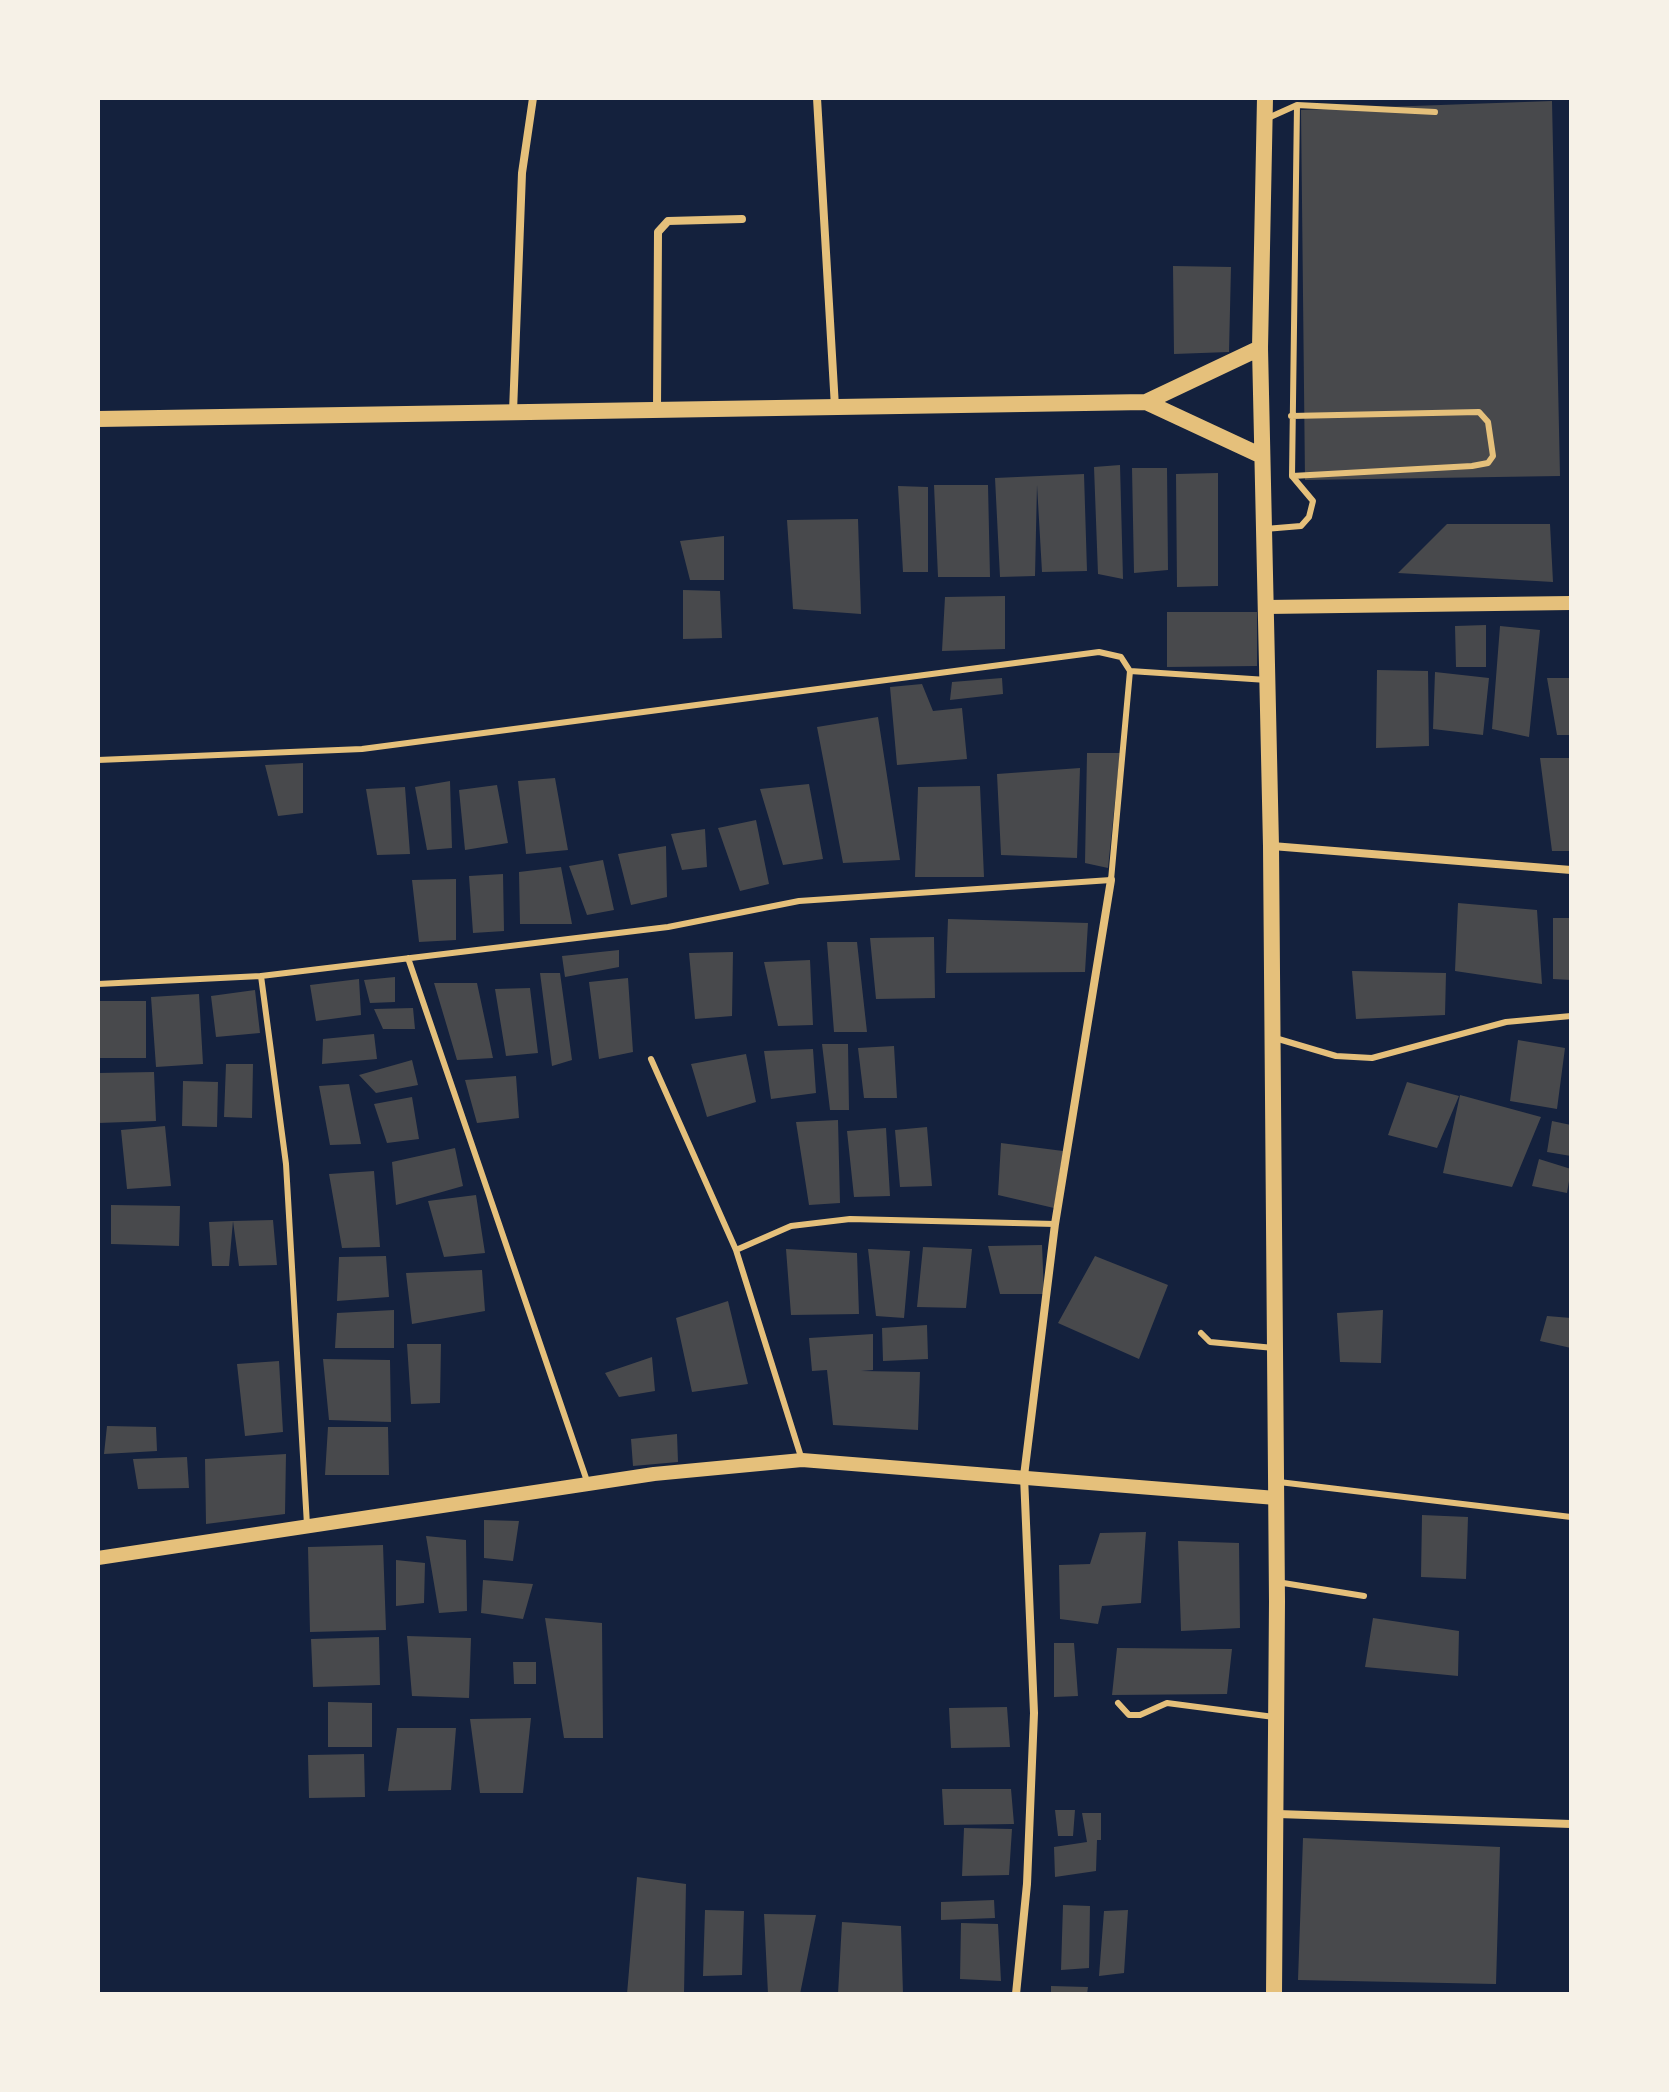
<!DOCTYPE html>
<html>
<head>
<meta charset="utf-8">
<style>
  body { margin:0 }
  #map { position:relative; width:1669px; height:2092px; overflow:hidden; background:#14213d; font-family:"Alegreya Sans",sans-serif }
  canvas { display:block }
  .frame { position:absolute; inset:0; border:100px solid #f6f1e7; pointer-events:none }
</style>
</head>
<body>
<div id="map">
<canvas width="1669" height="2092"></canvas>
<div class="frame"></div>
</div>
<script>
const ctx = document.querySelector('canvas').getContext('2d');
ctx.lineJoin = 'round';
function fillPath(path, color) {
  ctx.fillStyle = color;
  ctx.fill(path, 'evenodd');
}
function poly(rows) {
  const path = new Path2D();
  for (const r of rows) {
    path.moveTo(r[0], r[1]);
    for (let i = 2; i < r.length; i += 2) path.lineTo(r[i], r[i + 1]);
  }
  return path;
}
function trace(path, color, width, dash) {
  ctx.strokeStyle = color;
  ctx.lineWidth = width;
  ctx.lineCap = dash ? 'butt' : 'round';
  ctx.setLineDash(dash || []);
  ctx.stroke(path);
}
fillPath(poly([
  [1552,101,1560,476,1305,480,1301,110],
  [1173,266,1231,267,1229,352,1174,354],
  [1120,465,1123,579,1098,574,1094,467],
  [1132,468,1167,468,1168,570,1134,573],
  [1218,473,1218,586,1177,587,1176,474],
  [1084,474,1087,571,1042,572,1037,485,1035,576,1000,577,995,478],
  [934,485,988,485,990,577,938,577],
  [898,486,928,487,928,572,903,572],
  [858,519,861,614,793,609,787,520],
  [1447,524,1550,524,1553,582,1398,573],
  [724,536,724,580,690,580,680,541],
  [683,590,720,591,722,638,683,639],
  [1005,596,1005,649,942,651,945,597],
  [1167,612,1257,612,1257,666,1167,667],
  [1486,625,1486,667,1456,667,1455,626],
  [1500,626,1540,630,1529,737,1492,729],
  [1377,670,1428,671,1429,746,1376,748],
  [1435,672,1489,678,1483,735,1433,729],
  [1002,678,1003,694,950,700,952,682],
  [1547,678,1571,678,1571,735,1557,735],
  [922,684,933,711,962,708,967,759,897,765,890,687],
  [878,717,900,860,843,863,817,727],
  [1087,753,1120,753,1108,868,1085,863],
  [1540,758,1571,758,1571,851,1552,851],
  [303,763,303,813,278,816,265,765],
  [1080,768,1077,858,1001,855,997,774],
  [555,778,568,850,526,854,518,781],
  [450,781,452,848,427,850,415,787],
  [809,784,823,859,783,865,760,789],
  [497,785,508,843,465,850,459,790],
  [980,786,984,877,915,877,918,787],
  [405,787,410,854,377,855,366,789],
  [756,820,769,884,740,891,718,828],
  [705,829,707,867,682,870,671,834],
  [666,846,667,897,631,905,618,854],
  [603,860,614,910,587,915,569,866],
  [561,867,572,924,520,924,519,872],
  [503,874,504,931,473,933,469,876],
  [456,879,456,940,419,942,412,880],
  [1458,903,1537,910,1542,984,1455,971],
  [1553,918,1571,918,1571,980,1553,979],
  [948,919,1088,923,1085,972,946,973],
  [934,937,935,998,876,999,870,938],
  [827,942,857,942,867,1032,834,1032],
  [619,950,619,967,565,977,562,956],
  [733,952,732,1016,695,1019,689,953],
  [810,960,813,1025,778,1026,764,962],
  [1352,971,1446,973,1445,1015,1356,1019],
  [540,973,560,973,572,1060,552,1066],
  [395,977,395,1002,370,1003,364,980],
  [628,978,633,1052,599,1059,589,982],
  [359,979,361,1015,316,1021,310,985],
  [434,983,477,983,493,1058,457,1060],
  [530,988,538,1053,506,1056,495,989],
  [255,990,260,1033,216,1037,211,996],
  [199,994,203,1064,156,1067,151,997],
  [98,1001,146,1001,146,1058,98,1058],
  [413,1008,415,1029,383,1029,374,1009],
  [374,1034,377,1059,322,1064,323,1039],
  [1518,1040,1565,1048,1557,1109,1510,1101],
  [822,1044,848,1044,849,1110,830,1110],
  [894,1046,897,1098,864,1098,858,1048],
  [813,1049,816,1093,771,1099,764,1051],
  [746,1054,756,1102,707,1117,691,1064],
  [412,1060,418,1085,376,1093,359,1075],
  [226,1064,253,1064,252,1118,224,1117],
  [154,1072,156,1121,98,1123,98,1073],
  [516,1076,519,1118,477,1123,465,1080],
  [183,1081,218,1082,217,1127,182,1126],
  [1407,1082,1459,1096,1437,1148,1388,1135],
  [349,1084,361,1144,330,1145,319,1086],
  [1460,1095,1541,1117,1512,1187,1443,1173],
  [412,1097,419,1139,387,1143,374,1104],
  [838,1120,840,1203,809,1205,796,1122],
  [1552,1121,1571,1125,1571,1156,1547,1152],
  [165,1126,171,1186,127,1189,121,1130],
  [927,1127,932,1186,900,1187,895,1130],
  [886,1128,890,1196,854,1197,847,1131],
  [1001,1143,1063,1151,1054,1208,998,1195],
  [455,1148,463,1186,396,1205,392,1162],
  [1539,1159,1571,1169,1567,1193,1532,1186],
  [374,1171,380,1247,342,1248,329,1174],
  [476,1195,485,1253,444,1257,428,1201],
  [111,1205,180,1206,179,1246,111,1244],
  [273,1220,277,1265,239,1266,233,1221],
  [233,1221,229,1266,212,1266,209,1222],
  [1042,1245,1044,1294,1000,1294,988,1246],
  [923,1247,972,1249,966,1308,917,1307],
  [786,1249,857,1253,859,1314,791,1315],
  [868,1249,910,1251,904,1318,876,1316],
  [386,1256,389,1297,337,1301,339,1257],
  [1095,1256,1168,1285,1139,1359,1058,1323],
  [482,1270,485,1311,412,1324,406,1273],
  [728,1301,748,1384,692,1392,676,1318],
  [394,1310,394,1348,335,1348,337,1313],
  [1383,1310,1381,1363,1340,1362,1337,1313],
  [1547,1316,1571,1318,1571,1348,1540,1341],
  [927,1325,928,1359,883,1361,882,1328],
  [873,1334,873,1370,861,1371,920,1372,918,1430,833,1425,827,1370,812,1371,809,1338],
  [407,1344,441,1344,440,1403,411,1404],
  [652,1357,655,1391,619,1397,605,1373],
  [323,1359,390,1360,391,1422,329,1420],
  [279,1361,283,1432,245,1436,237,1364],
  [107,1426,156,1427,157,1451,104,1454],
  [328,1427,388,1427,389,1475,325,1475],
  [677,1434,678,1462,633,1466,631,1439],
  [286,1454,285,1514,206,1524,205,1459],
  [187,1457,189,1488,138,1489,133,1459],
  [1422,1515,1468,1517,1466,1579,1421,1577],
  [484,1520,519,1521,513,1561,484,1558],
  [1146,1532,1141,1603,1102,1606,1098,1624,1060,1619,1059,1565,1090,1564,1100,1533],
  [426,1536,466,1540,467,1611,439,1613],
  [1178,1541,1239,1543,1240,1628,1181,1631],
  [383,1545,386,1630,310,1632,308,1547],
  [396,1560,425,1563,424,1603,396,1606],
  [483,1580,533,1584,523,1619,481,1613],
  [545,1618,602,1623,603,1738,564,1738],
  [1373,1618,1459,1631,1458,1676,1365,1667],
  [407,1636,471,1638,469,1698,412,1696],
  [379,1637,380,1685,313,1687,311,1639],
  [1054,1643,1074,1643,1078,1696,1054,1697],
  [1117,1648,1232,1649,1227,1694,1112,1695],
  [513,1662,536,1662,536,1684,514,1684],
  [328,1702,372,1703,372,1747,328,1747],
  [1007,1707,1010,1747,951,1748,949,1708],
  [531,1718,523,1793,480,1793,470,1719],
  [397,1728,456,1728,451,1790,388,1791],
  [364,1754,365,1797,309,1798,308,1755],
  [942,1789,1011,1789,1014,1824,944,1825],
  [1055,1810,1075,1810,1073,1836,1058,1836],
  [1082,1813,1101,1813,1101,1840,1097,1840,1096,1871,1055,1877,1054,1847,1087,1842],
  [964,1828,1012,1829,1009,1875,962,1876],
  [1303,1838,1500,1847,1496,1984,1298,1980],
  [637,1877,686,1884,684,1994,627,1994],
  [994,1900,995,1918,941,1920,941,1902],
  [1063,1905,1090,1906,1089,1968,1061,1970],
  [705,1910,744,1911,742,1975,703,1976],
  [1128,1910,1124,1973,1099,1976,1104,1911],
  [764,1914,816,1915,800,1994,768,1994],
  [842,1922,901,1926,903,1994,838,1994],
  [961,1923,998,1924,1001,1981,960,1979],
  [1051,1986,1088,1987,1087,1994,1051,1994]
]), '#48494c');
trace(poly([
  [1268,118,1297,105,1435,112],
  [1291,416,1479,412,1488,422,1493,456,1488,463,1472,466,1292,476],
  [1265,529,1301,526,1309,517,1313,501,1292,476,1297,105],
  [98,760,362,749,1099,652,1121,657,1130,671],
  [408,958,588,1484],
  [261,976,286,1164,307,1525],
  [98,984,261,976,668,927,799,901,1111,880,1130,671,1267,680],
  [1275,1038,1336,1056,1372,1058,1506,1022,1571,1016],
  [651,1059,736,1250,802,1460],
  [736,1250,791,1226,850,1219,1055,1224],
  [1201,1333,1210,1342,1274,1348],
  [1279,1482,1571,1517],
  [1277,1582,1364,1596],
  [1118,1703,1129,1715,1140,1715,1167,1703,1274,1717]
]), '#e5c07b', 6);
trace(poly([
  [817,98,835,407],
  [657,409,658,232,668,221,742,219],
  [513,412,522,173,533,98],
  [1272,846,1571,870],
  [1278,1814,1571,1824],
  [1016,1994,1027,1884,1034,1713,1024,1476,1055,1224,1111,880]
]), '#e5c07b', 8);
trace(poly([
  [1266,607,1571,603],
  [98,1558,654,1474,802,1460,1276,1498]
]), '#e5c07b', 14);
trace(poly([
  [1265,98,1260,348,1271,846,1277,1601,1274,1994],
  [1146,402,1262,456],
  [98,419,1146,402,1260,348]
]), '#e5c07b', 16);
</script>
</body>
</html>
